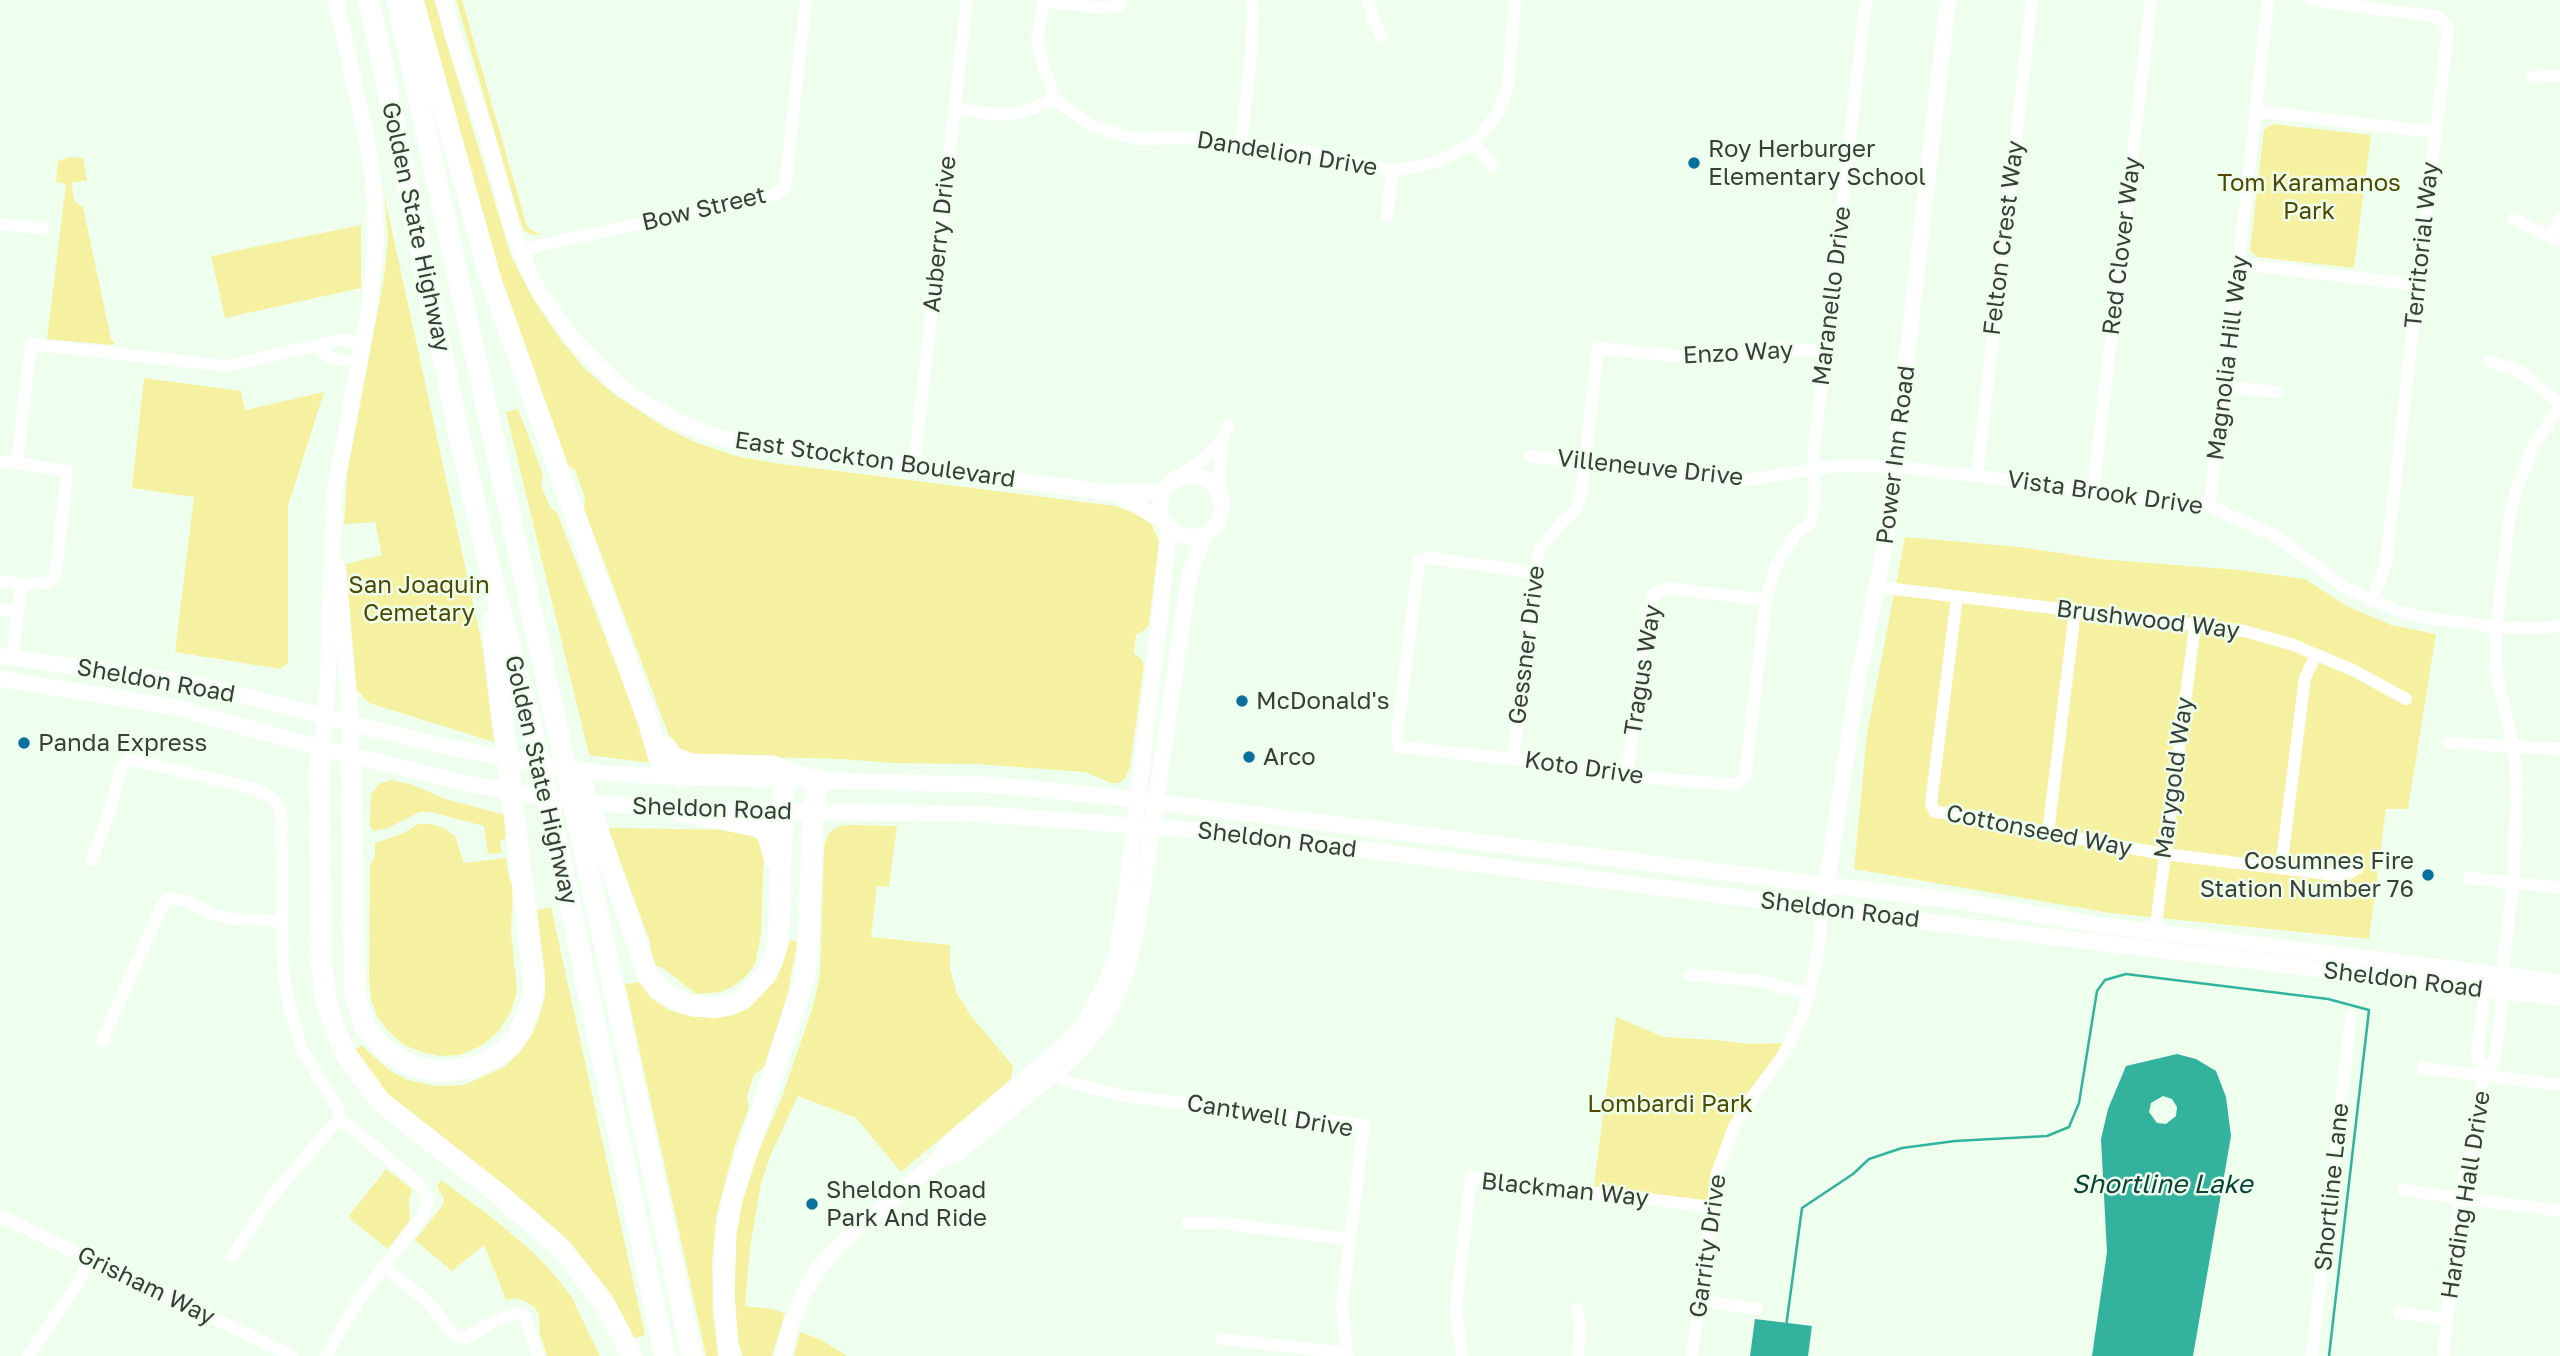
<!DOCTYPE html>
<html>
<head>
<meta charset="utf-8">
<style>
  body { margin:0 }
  canvas { display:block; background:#efffed }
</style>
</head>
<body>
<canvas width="2560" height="1356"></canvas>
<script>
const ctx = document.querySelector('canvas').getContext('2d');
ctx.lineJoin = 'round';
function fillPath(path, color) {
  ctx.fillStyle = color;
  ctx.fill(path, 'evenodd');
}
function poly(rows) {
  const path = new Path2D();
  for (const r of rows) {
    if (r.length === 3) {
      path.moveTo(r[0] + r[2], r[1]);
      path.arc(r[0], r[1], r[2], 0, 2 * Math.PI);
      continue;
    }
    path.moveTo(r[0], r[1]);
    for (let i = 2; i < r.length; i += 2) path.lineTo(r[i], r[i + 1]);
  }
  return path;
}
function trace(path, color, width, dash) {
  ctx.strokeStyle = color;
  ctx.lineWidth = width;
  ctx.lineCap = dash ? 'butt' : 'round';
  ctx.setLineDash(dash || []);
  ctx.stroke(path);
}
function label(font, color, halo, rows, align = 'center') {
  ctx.font = font + ' "Golos Text",sans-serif';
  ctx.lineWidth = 5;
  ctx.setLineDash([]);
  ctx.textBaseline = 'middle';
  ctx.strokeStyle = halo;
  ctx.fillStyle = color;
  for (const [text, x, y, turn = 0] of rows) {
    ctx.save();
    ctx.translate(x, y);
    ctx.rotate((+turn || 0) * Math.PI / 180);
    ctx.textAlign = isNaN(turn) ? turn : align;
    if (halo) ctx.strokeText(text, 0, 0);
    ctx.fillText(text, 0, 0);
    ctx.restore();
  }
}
fillPath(poly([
  [423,0,434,0,511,256,534,300,561,340,584,368,615,395,666,428,697,443,736,456,775,463,1115,506,1135,513,1151,524,1159,541,1149,623,1146,629,1136,635,1134,653,1142,660,1144,665,1130,767,1125,779,1119,783,1111,783,1085,772,975,764,893,763,841,759,684,755,671,741,584,508,585,498,575,470,566,464,511,320],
  [456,0,462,0,527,227,540,235,532,235,525,231,521,224],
  [2272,124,2371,135,2354,268,2257,257,2250,250,2264,130],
  [70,157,83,158,87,180,72,183,72,187,75,202,83,207,111,339,115,344,112,345,47,339,66,184,56,182,58,161],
  [384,194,482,644,494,742,369,703,356,689,353,678,346,564,382,555,375,522,344,524,347,474,384,278,388,239],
  [361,225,361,288,225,318,211,256],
  [144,378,241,391,245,410,324,392,288,506,288,663,280,669,175,652,194,497,132,488],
  [518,409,543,474,541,485,550,507,557,513,653,760,651,763,589,755,506,412],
  [1905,537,2019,547,2100,559,2239,570,2305,579,2347,606,2391,625,2436,634,2408,809,2386,809,2369,939,2110,913,1854,869,1867,734],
  [392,780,413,785,445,799,506,815,508,830,504,840,500,840,502,853,488,854,484,826,431,812,420,812,386,829,373,831,370,825,371,794,379,784],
  [418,824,432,824,444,828,455,836,464,863,506,858,509,878,513,885,511,933,517,990,511,1012,499,1031,481,1046,460,1055,440,1056,421,1052,404,1045,389,1032,377,1016,371,999,369,979,370,866,375,856,375,843,402,834],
  [848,825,897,826,889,887,877,886,871,937,950,945,950,969,957,994,972,1017,1013,1066,1011,1079,901,1172,856,1118,798,1096,771,1154,761,1184,750,1247,745,1306,772,1309,785,1313,772,1356,743,1356,736,1336,733,1306,734,1246,742,1203,755,1159,782,1097,813,1006,820,975,824,847,827,837,831,831,840,826],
  [608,828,744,830,756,835,764,851,761,934,755,964,746,976,734,986,721,992,696,994,663,968,656,966,651,955,650,942],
  [551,907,645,1335,631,1339,614,1306,441,1142,437,1132,388,1098,353,1052,361,1045,389,1070,408,1080,435,1086,464,1085,504,1067,519,1053,533,1033,540,1014,545,995,545,973,537,910],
  [785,941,797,941,788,993,764,1067,754,1075,747,1097,749,1107,734,1148,716,1218,712,1264,713,1314,718,1356,706,1356,625,984,639,982,651,998,669,1010,693,1017,716,1017,741,1011,761,996,775,979],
  [1616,1017,1664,1037,1716,1040,1751,1044,1785,1043,1737,1113,1711,1207,1593,1192],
  [386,1169,412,1189,409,1201,410,1220,388,1249,348,1217],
  [441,1180,489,1215,533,1252,551,1271,571,1296,600,1356,547,1356,540,1335,539,1315,534,1306,517,1298,506,1300,484,1245,452,1271,415,1240,443,1205,444,1199,437,1186],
  [800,1332,820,1339,847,1356,794,1356]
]), '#f6f1a0');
fillPath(poly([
  [2177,1054,2196,1059,2216,1071,2226,1097,2231,1136,2193,1356,2092,1356,2107,1252,2101,1139,2108,1109,2126,1066],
  [2163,1096,2172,1099,2177,1107,2176,1116,2166,1124,2157,1123,2149,1112,2151,1103],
  [1755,1319,1812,1326,1808,1356,1750,1356]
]), '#33b29e');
trace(poly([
  [1786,1327,1802,1208,1853,1174,1869,1159,1902,1148,1955,1141,2047,1136,2069,1127,2079,1103,2097,991,2105,980,2126,974,2328,999,2369,1010,2329,1356]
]), '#33b29e', 2.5);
trace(poly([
  [1044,0,1037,38,1043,65,1055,99,1093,127,1138,139,1193,138,1316,153,1392,170,1417,167,1441,160,1474,143,1497,114,1508,87,1515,0],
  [1368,0,1373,19,1382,37],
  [2311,0,2438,17,2448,28,2386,562,2381,578,2371,601],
  [1044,1,1101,8,1121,5],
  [2532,77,2560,76],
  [954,109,1002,115,1026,111,1055,99],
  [2255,111,2434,132],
  [1474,143,1492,166],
  [1241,145,1251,55,1253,0],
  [1387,217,1392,170],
  [2513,219,2560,241],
  [0,224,43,228],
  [2551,235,2560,219],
  [521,252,541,245,773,195,782,190,785,187,806,0],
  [2239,264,2417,285],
  [316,347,330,357,358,363],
  [2489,361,2521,372,2560,404],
  [2225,387,2276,392],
  [1530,456,1728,480,1754,479,1834,466,1895,467,1977,476,2209,506,2274,535,2344,587,2398,611,2422,617,2496,627,2536,628,2560,626],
  [0,461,17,463],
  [914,467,967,0],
  [1977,476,2032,0],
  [1176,478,1204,459,1223,438],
  [1218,491,1223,437,1228,425],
  [2093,491,2151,0],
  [2209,506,2225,387,2268,0],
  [1536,573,1430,558,1419,561,1397,735,1399,747,1513,759,1627,776,1737,785,1745,777,1766,600,1775,567,1795,535,1810,524,1815,507,1814,449,1866,0],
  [0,581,21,584,46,583,53,580,56,573,67,471,17,463,31,344,227,366,340,340,363,343],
  [1878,587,2244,631,2291,644,2355,671,2406,699],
  [1957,597,1931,803,1935,812,1978,817,2048,833,2164,854,2344,876,2358,868],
  [0,610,18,612],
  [13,657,21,584],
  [2449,743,2560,749],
  [1513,759,1539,550,1563,521,1576,510,1581,495,1598,348,1703,359,1780,348,1825,352],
  [1627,776,1643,649,1653,594,1666,588,1766,600],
  [2048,833,2075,611],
  [92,860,110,809,122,766,129,760,139,761,255,789,268,795,276,802,281,813,283,970,287,996,301,1048,337,1107,342,1122],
  [2281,868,2305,678,2316,655],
  [2469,878,2560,888],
  [2155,932,2195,626],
  [1689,975,1710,976,1764,982,1810,995],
  [2502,975,2513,883,2517,785,2513,745,2496,670,2496,627,2510,514,2516,490,2534,445,2560,406],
  [102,1041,162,906,167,900,175,899,184,900,213,914,231,919,282,921],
  [2423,1068,2560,1085],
  [1046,1071,1069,1082,1124,1096,1364,1125,1342,1305,1347,1356],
  [2484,1076,2477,1056,2485,989],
  [2403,1190,2560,1211],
  [0,1216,292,1356],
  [1187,1223,1219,1223,1349,1239],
  [232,1257,269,1200,334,1124,342,1122,347,1124,421,1186,428,1201,422,1217,357,1302,326,1356],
  [385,1267,428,1302,455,1336,466,1338,491,1323,517,1313,525,1316,538,1356],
  [1699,1301,1757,1309],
  [1577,1309,1580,1326,1578,1356],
  [2399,1313,2447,1319],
  [1222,1339,1347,1353],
  [28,1356,78,1283,90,1259],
  [1462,1356,1456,1306,1471,1177,1711,1207],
  [1692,1356,1717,1173,1734,1127,1755,1093,1782,1057,1802,1017,1816,966,1823,908],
  [2312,1356,2351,1017],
  [2443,1356,2460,1198,2484,1076,2495,1058,2502,1005,2499,991]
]), '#fff', 12);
trace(poly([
  [444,0,452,33,489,143,513,231,529,271,541,295,576,343,617,384,644,403,677,421,712,435,745,444,1112,493,1163,492],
  [1191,506,31],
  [1117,495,1165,521],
  [338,568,349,697,351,756],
  [0,656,197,684,433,744,549,766,611,774,682,777,994,785,1115,797,1965,902,2099,925,2560,982],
  [0,679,175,707,294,741,468,784,556,799,693,811],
  [322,748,328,677,334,495,370,304,376,239,373,180,368,146,336,0],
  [715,811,979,814,1233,833,1961,926,2560,998],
  [1825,895,1858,681,1886,539,1948,0],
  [938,1161,948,1144,1069,1041,1084,1024,1108,978,1116,955,1124,910,1160,616,1169,527],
  [783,1356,790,1326,804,1293,817,1270,835,1250,858,1228,938,1161,959,1152,1078,1053,1103,1021,1117,996,1128,965,1137,928,1185,605,1192,567,1205,535]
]), '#fff', 16);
trace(poly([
  [369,0,458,430,495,591,537,748,665,1356],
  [397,0,591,882,692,1356],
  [413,0,491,280,648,721,660,762,664,769,682,777],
  [665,746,673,757,691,764,772,766,808,779],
  [322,748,319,775,322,967,326,999,335,1030,346,1054,380,1101,500,1195,561,1248,603,1301,632,1356],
  [351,756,355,995,365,1026,384,1049,412,1066,444,1072,478,1066,506,1050,518,1036,532,1001,534,983,494,643,494,618],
  [580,778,648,975,657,987,670,996,685,1004,714,1008,729,1005,743,999,766,975,773,960,778,943,784,779],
  [681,811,759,827,768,835,774,859],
  [729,1356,724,1297,726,1232,733,1196,804,980,808,954,813,812,818,779]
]), '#fff', 21);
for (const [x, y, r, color] of [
  [1694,163,7,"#0a709d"],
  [1242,701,7,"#0a709d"],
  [24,743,7,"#0a709d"],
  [1249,757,7,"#0a709d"],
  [2428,875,7,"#0a709d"],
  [812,1204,7,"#0a709d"]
]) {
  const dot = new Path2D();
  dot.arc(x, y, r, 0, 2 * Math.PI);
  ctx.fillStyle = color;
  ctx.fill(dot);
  trace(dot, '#efffed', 2.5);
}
label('24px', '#393f38', '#efffed', [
  ["Roy Herburger",1708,149],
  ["Elementary School",1708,177],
  ["McDonald's",1256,701],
  ["Panda Express",38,743],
  ["Arco",1263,757],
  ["Cosumnes Fire",2414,861,"right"],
  ["Station Number 76",2414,889,"right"],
  ["Sheldon Road",826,1190],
  ["Park And Ride",826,1218]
], 'left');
label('24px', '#393f38', '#efffed', [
  ["Dandelion Drive",1287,154,9],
  ["Bow Street",704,209,-13],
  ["Golden State Highway",416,227,78],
  ["Auberry Drive",940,234,-84],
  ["Felton Crest Way",2004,238,-83],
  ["Territorial Way",2422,245,-84],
  ["Red Clover Way",2122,246,-83],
  ["Maranello Drive",1832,296,-83],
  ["Enzo Way",1738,353,-3],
  ["Magnolia Hill Way",2228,358,-83],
  ["Power Inn Road",1896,455,-83],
  ["East Stockton Boulevard",875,460,8],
  ["Villeneuve Drive",1650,468,6],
  ["Vista Brook Drive",2105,493,8],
  ["Brushwood Way",2148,620,7],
  ["Gessner Drive",1527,645,-83],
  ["Tragus Way",1643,670,-81],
  ["Sheldon Road",156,681,10],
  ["Koto Drive",1584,768,8],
  ["Marygold Way",2174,778,-82],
  ["Golden State Highway",541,780,77],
  ["Sheldon Road",712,809,2],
  ["Cottonseed Way",2039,831,11],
  ["Sheldon Road",1277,840,7],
  ["Sheldon Road",1840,910,7],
  ["Sheldon Road",2403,980,7],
  ["Cantwell Drive",1270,1116,9],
  ["Shortline Lane",2332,1187,-84],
  ["Blackman Way",1565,1190,6],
  ["Harding Hall Drive",2466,1195,-81],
  ["Garrity Drive",1708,1246,-82],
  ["Grisham Way",146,1286,26]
]);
label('24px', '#4f4900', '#efffed', [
  ["Tom Karamanos",2309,183],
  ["Park",2309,211],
  ["San Joaquin",419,585],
  ["Cemetary",419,613],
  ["Lombardi Park",1670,1104]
]);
label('italic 26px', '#0b4239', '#efffed', [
  ["Shortline Lake",2162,1185]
]);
</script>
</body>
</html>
